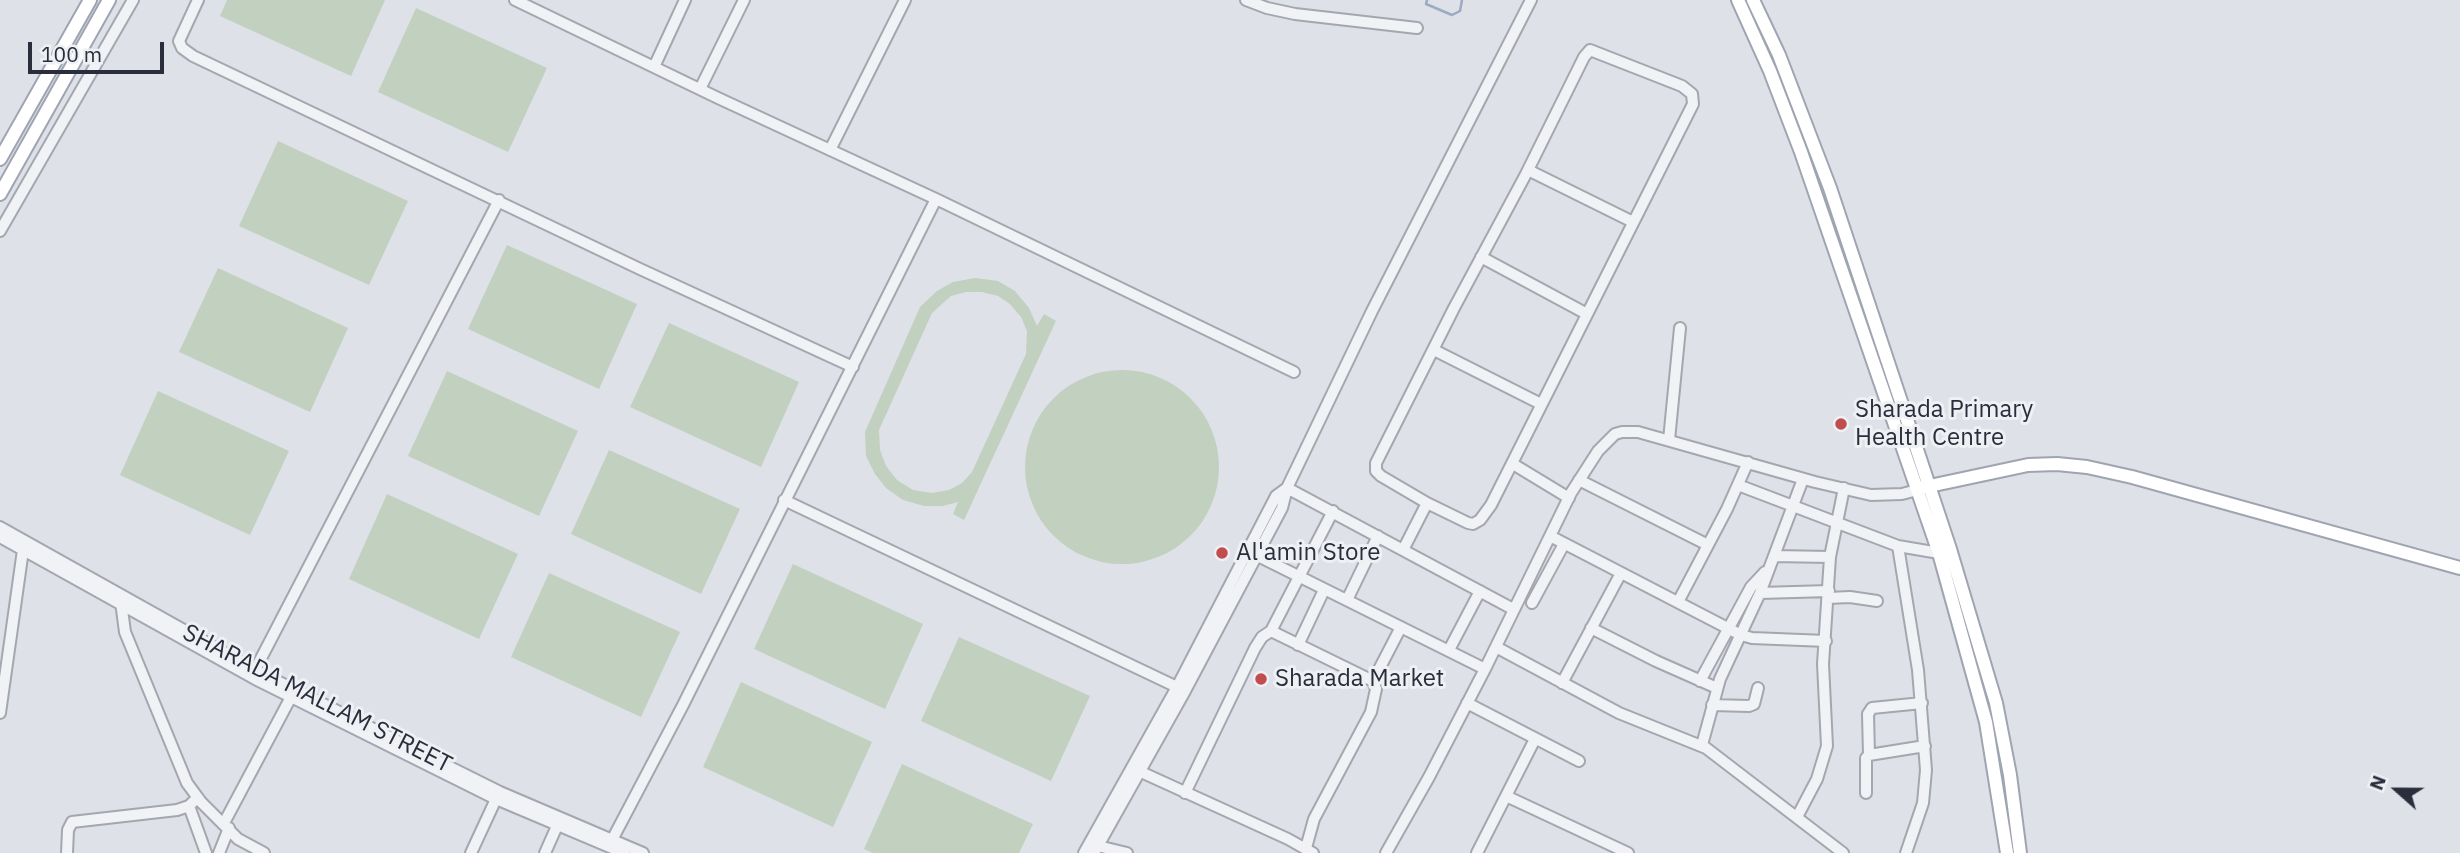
<!DOCTYPE html>
<html>
<head>
<meta charset="utf-8">
<style>
  body { margin:0 }
  #map { position:relative; width:2460px; height:853px; overflow:hidden; background:#dee1e7; font-family:"IBM Plex Sans",sans-serif }
  canvas { display:block }
  .north { position:absolute; left:2362px; top:755px; width:70px; height:70px; -webkit-text-stroke:5px #eef0f4; paint-order:stroke; rotate:291deg; font-size:19px; font-weight:700; line-height:28px; text-align:center; color:#292d3c }
  .north::after { content:''; display:block; margin:auto; width:24px; height:32px; background:#292d3c; clip-path:polygon(50% 0,100% 100%,50% 72%,0 100%) }
  .scale { position:absolute; left:28px; top:42px; width:136px; height:32px; box-sizing:border-box; border:4px solid #292d3c; border-top:0; padding-left:9px; font-size:21px; line-height:24px; white-space:nowrap; color:#292d3c; -webkit-text-stroke:5px #eef0f4; paint-order:stroke }
</style>
</head>
<body>
<div id="map">
<canvas width="2460" height="853"></canvas>
<div class="north">N</div>
<div class="scale">100 m</div>
</div>
<script>
const ctx = document.querySelector('canvas').getContext('2d');
ctx.lineJoin = 'round';
function fillPath(path, color) {
  ctx.fillStyle = color;
  ctx.fill(path, 'evenodd');
}
function poly(rows) {
  const path = new Path2D();
  for (const r of rows) {
    if (r.length === 3) {
      path.moveTo(r[0] + r[2], r[1]);
      path.arc(r[0], r[1], r[2], 0, 2 * Math.PI);
      continue;
    }
    path.moveTo(r[0], r[1]);
    for (let i = 2; i < r.length; i += 2) path.lineTo(r[i], r[i + 1]);
  }
  return path;
}
function trace(path, color, width, dash) {
  ctx.strokeStyle = color;
  ctx.lineWidth = width;
  ctx.lineCap = dash ? 'butt' : 'round';
  ctx.setLineDash(dash || []);
  ctx.stroke(path);
}
function label(font, color, halo, rows, align = 'center') {
  ctx.font = font + ' "IBM Plex Sans",sans-serif';
  ctx.lineWidth = 6;
  ctx.setLineDash([]);
  ctx.textBaseline = 'middle';
  ctx.strokeStyle = halo;
  ctx.fillStyle = color;
  for (const [text, x, y, turn = 0] of rows) {
    ctx.save();
    ctx.translate(x, y);
    ctx.rotate((+turn || 0) * Math.PI / 180);
    ctx.textAlign = isNaN(turn) ? turn : align;
    if (halo) ctx.strokeText(text, 0, 0);
    ctx.fillText(text, 0, 0);
    ctx.restore();
  }
}
fillPath(poly([
  [227,0,385,0,351,76,220,16],
  [416,8,547,68,508,152,378,92],
  [278,141,408,201,369,285,239,226],
  [507,245,637,304,599,389,468,329],
  [218,268,348,328,310,412,179,352],
  [975,278,998,281,1015,291,1029,308,1037,326,1044,314,1056,321,964,520,953,514,958,502,943,506,924,506,903,500,886,488,875,474,866,456,865,432,920,307,937,291,953,282],
  [966,292,982,292,998,296,1010,304,1021,317,1027,331,1026,354,972,472,962,483,949,490,932,493,913,490,897,480,886,466,880,450,879,430,932,313,951,296],
  [669,323,799,382,761,467,630,407],
  [1122,467,97],
  [447,371,578,431,539,516,408,456],
  [158,391,289,451,250,535,120,475],
  [609,450,740,509,701,594,571,534],
  [387,494,518,554,479,639,349,579],
  [793,564,923,624,885,709,754,649],
  [549,573,680,632,641,717,511,657],
  [959,637,1090,696,1051,781,921,721],
  [741,682,872,742,833,827,703,767],
  [902,764,1033,824,1019,853,873,853,864,849]
]), '#c2d0c0');
trace(poly([
  [1427,0,1426,4,1452,15,1460,11,1462,0]
]), '#9caac4', 2.5);
const minor = poly([
  [198,0,179,41,182,48,193,56,640,269,853,367],
  [515,0,718,98,936,199,1294,372],
  [1246,0,1267,8,1295,14,1417,28],
  [1590,50,1682,86,1692,94,1693,104,1491,505,1480,520,1473,524,1468,523,1427,503,1381,476,1376,471,1376,463,1454,308,1526,174,1584,57,1590,50],
  [654,67,685,0],
  [700,89,744,0],
  [830,150,905,0],
  [1528,170,1633,222],
  [0,231,133,0],
  [1481,257,1587,314],
  [1434,350,1541,404],
  [1669,440,1680,328],
  [1513,464,1569,498],
  [1579,480,1708,545],
  [1738,485,1898,546,1939,553],
  [1287,488,1513,609],
  [784,500,1177,687],
  [0,527,259,672,500,792,643,853],
  [1550,536,1741,635,1752,638,1826,641],
  [0,537,255,679,496,799,624,853],
  [1898,546,1918,670,1926,770,1923,803,1906,853],
  [1403,550,1427,503],
  [1256,555,1485,669],
  [1774,556,1830,557],
  [1760,593,1829,591],
  [1828,598,1850,597,1877,601],
  [1347,600,1378,536],
  [121,602,125,632,187,783,201,802,238,839,264,853],
  [1678,602,1727,509,1748,462],
  [1532,603,1564,544],
  [1591,628,1656,661,1717,688],
  [1271,631,1373,681,1376,689,1371,712,1314,819,1306,848],
  [1298,645,1324,590],
  [1496,647,1619,713,1706,748,1843,853],
  [1449,650,1480,591],
  [255,670,499,200],
  [1373,681,1401,627],
  [1700,681,1751,587,1765,572],
  [1562,683,1621,573],
  [1467,703,1579,761],
  [1712,705,1749,706,1754,704,1758,688],
  [0,713,23,550,26,544],
  [1702,745,1720,679,1760,593,1803,479],
  [1869,755,1868,714,1872,708,1922,703],
  [1141,772,1288,839,1313,853],
  [1185,793,1255,648,1262,637,1271,631,1333,511],
  [1866,793,1866,758,1869,755,1925,746],
  [1506,796,1628,853],
  [189,806,206,853],
  [1797,817,1817,779,1827,746,1823,664,1830,557,1844,488],
  [224,823,291,697],
  [612,840,683,705,936,199],
  [1098,846,1127,853],
  [67,853,68,830,72,822,177,810,189,806,197,798],
  [219,853,229,828],
  [471,853,496,799],
  [545,853,557,826],
  [1084,853,1177,687,1276,496,1287,488],
  [1094,853,1185,691,1282,508,1287,488,1372,311,1531,0],
  [1386,853,1429,777,1485,669,1571,493,1598,451,1615,434,1622,432,1638,432,1815,482,1871,495,1902,494,1917,490],
  [1477,853,1535,739]
]);
const major = poly([
  [1738,0,1770,71,1801,152,1939,553,1986,722,2007,853],
  [1753,0,1779,55,1830,188,1950,549,1996,703,2010,775,2020,853],
  [0,159,90,0],
  [0,194,109,0],
  [1920,488,2028,465,2057,464,2087,467,2132,477,2460,568]
]);
trace(minor, '#a4a7b0', 14);
trace(major, '#9fa4b1', 16);
trace(minor, '#f1f2f5', 10);
trace(major, '#fff', 12);
for (const [x, y, r, color] of [
  [1841,424,7,"#c24d4f"],
  [1222,553,7,"#c24d4f"],
  [1261,679,7,"#c24d4f"]
]) {
  const dot = new Path2D();
  dot.arc(x, y, r, 0, 2 * Math.PI);
  ctx.fillStyle = color;
  ctx.fill(dot);
  trace(dot, '#eef0f4', 2.5);
}
label('24px', '#292d3c', '#eef0f4', [
  ["Sharada Primary",1855,410],
  ["Health Centre",1855,438],
  ["Al'amin Store",1236,553],
  ["Sharada Market",1275,679]
], 'left');
label('24px', '#292d3c', '#eef0f4', [
  ["SHARADA MALLAM STREET",317,699,27]
]);
</script>
</body>
</html>
